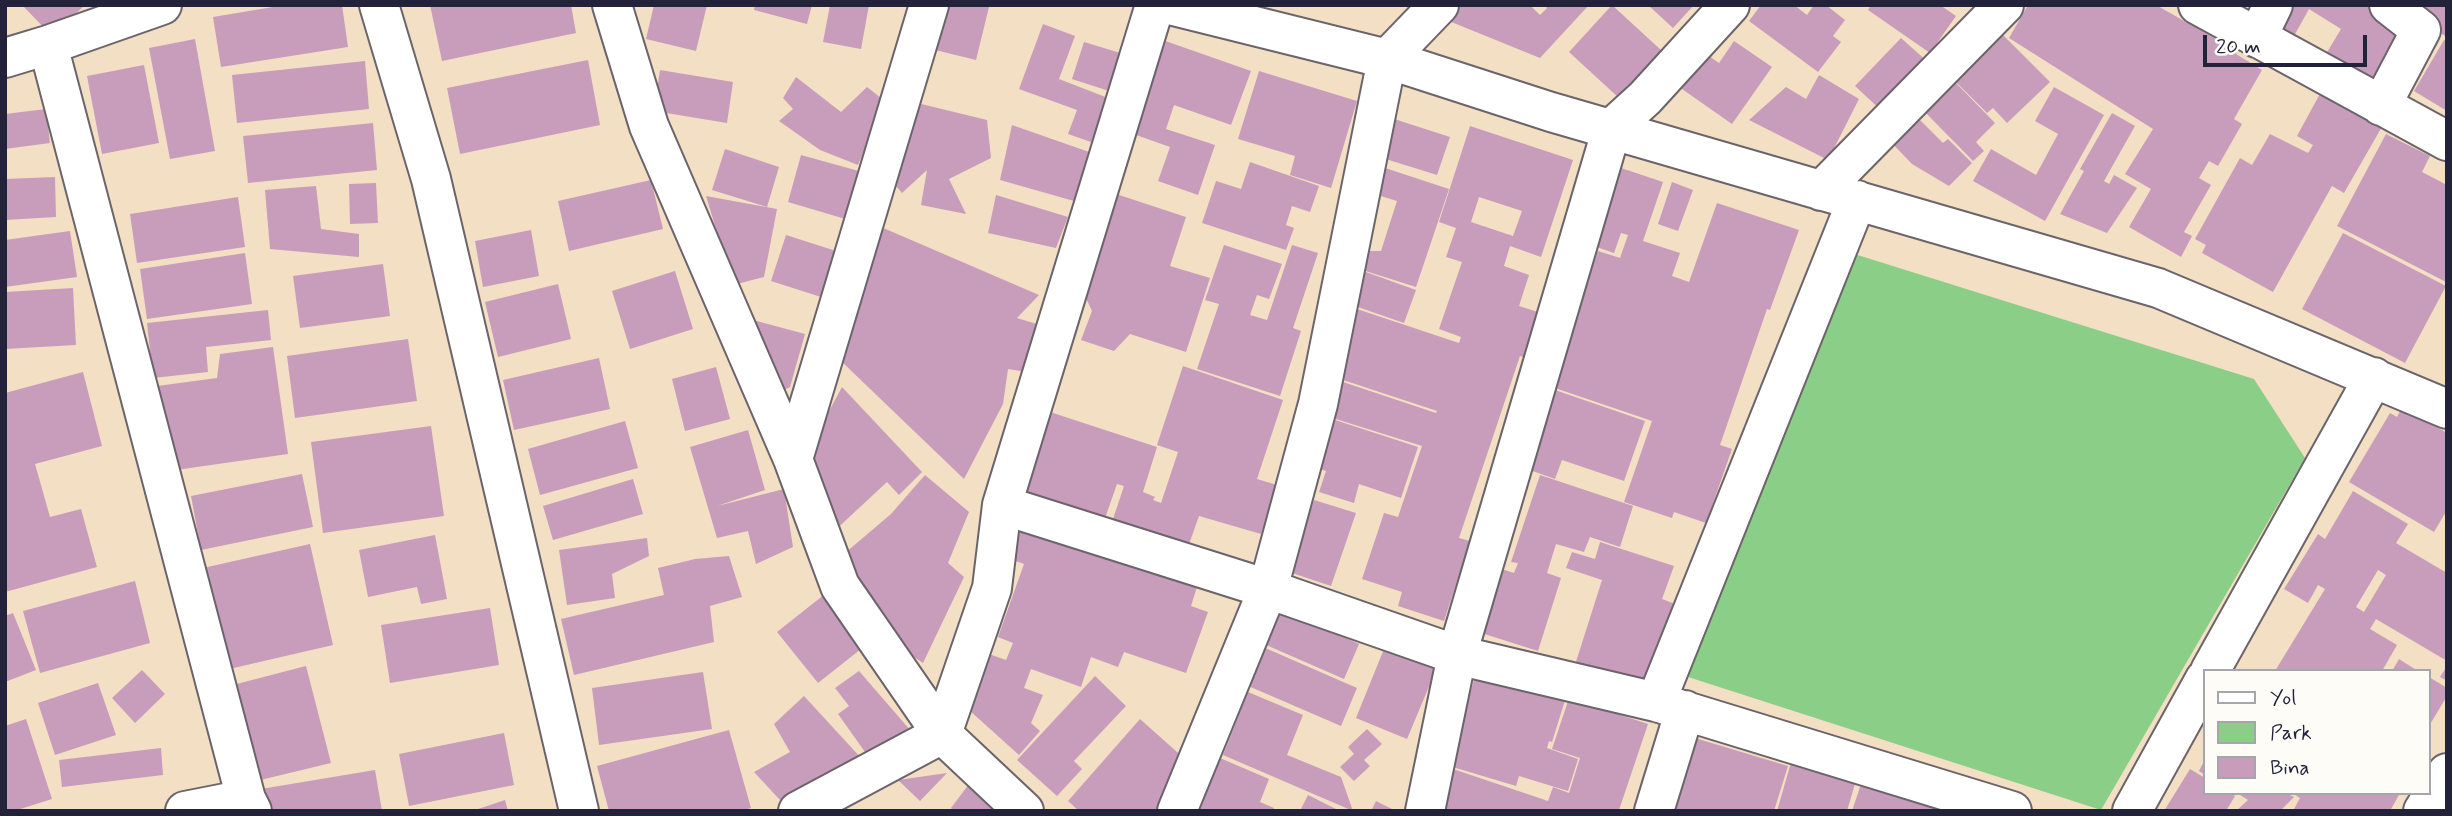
<!DOCTYPE html>
<html>
<head>
<meta charset="utf-8">
<style>
  body { margin:0 }
  #map { position:relative; width:2452px; height:816px; overflow:hidden; background:#f3dfc3; font-family:Mynerve,sans-serif }
  canvas { display:block }
  .frame { position:absolute; inset:0; border:7px solid #22223b; pointer-events:none }
  .legend { position:absolute; left:2203px; top:669px; width:228px; height:126px; box-sizing:border-box; background:#fdfcf7; border:2px solid #a5a5ac; margin:0; padding:9px 12px; list-style:none; font-size:21px; color:#22223b }
  .legend li { display:flex; align-items:center; gap:14px; height:35px }
  .legend b { width:35px; border:2px solid #a5a5ac }
  .scale { position:absolute; left:2203px; top:35px; width:164px; height:32px; box-sizing:border-box; border:4px solid #22223b; border-top:0; padding-left:9px; font-size:21px; line-height:24px; white-space:nowrap; color:#22223b; -webkit-text-stroke:5px #fdfcf7; paint-order:stroke }
</style>
</head>
<body>
<div id="map">
<canvas width="2452" height="816"></canvas>
<div class="frame"></div>
<ul class="legend">
<li><b style="height:9px;background:#fff"></b>Yol</li>
<li><b style="height:19px;background:#8bce87"></b>Park</li>
<li><b style="height:19px;background:#c89dbb"></b>Bina</li>
</ul>
<div class="scale">20 m</div>
</div>
<script>
const ctx = document.querySelector('canvas').getContext('2d');
ctx.lineJoin = 'round';
function fillPath(path, color) {
  ctx.fillStyle = color;
  ctx.fill(path, 'evenodd');
}
function poly(rows) {
  const path = new Path2D();
  for (const r of rows) {
    path.moveTo(r[0], r[1]);
    for (let i = 2; i < r.length; i += 2) path.lineTo(r[i], r[i + 1]);
  }
  return path;
}
function trace(path, color, width, dash) {
  ctx.strokeStyle = color;
  ctx.lineWidth = width;
  ctx.lineCap = dash ? 'butt' : 'round';
  ctx.setLineDash(dash || []);
  ctx.stroke(path);
}
fillPath(poly([
  [1848,252,2254,379,2305,458,2101,810,1685,676]
]), '#8bce87');
fillPath(poly([
  [22,5,85,5,52,36],
  [285,5,342,5,348,47,221,67,213,17],
  [430,5,571,5,576,33,442,61],
  [654,5,707,5,696,51,646,39],
  [755,5,812,5,807,24,754,10],
  [830,5,869,5,861,49,823,42],
  [933,5,989,7,976,60,923,47],
  [1457,5,1530,5,1540,15,1547,8,1545,5,1589,5,1540,58,1444,19],
  [1612,5,1674,62,1631,109,1569,52],
  [1648,5,1694,5,1673,28],
  [1761,5,1794,5,1807,15,1814,5,1826,5,1845,20,1833,36,1841,42,1818,72,1749,21],
  [1871,5,1940,5,1956,16,1930,53,1868,10],
  [2028,5,2156,5,2237,51,2236,54,2262,70,2234,119,2242,124,2218,166,2209,161,2199,178,2211,185,2184,232,2192,236,2181,257,2129,227,2151,189,2125,174,2153,129,2009,38],
  [2281,5,2376,5,2417,29,2380,91,2323,59,2341,29,2309,9,2294,36,2271,22],
  [2394,5,2447,5,2447,37],
  [1043,24,1075,36,1059,79,1108,98,1091,142,1068,134,1077,110,1019,89],
  [2003,35,2050,82,2007,123,1993,108,1987,113,1955,81],
  [1154,37,1251,71,1231,125,1174,105,1166,129,1215,145,1198,195,1158,181,1170,147,1122,130],
  [1901,38,1929,63,1883,112,1855,86],
  [195,39,215,151,170,159,149,48],
  [2444,40,2447,41,2447,111,2414,91],
  [1734,41,1772,67,1732,124,1672,82,1696,47,1719,63],
  [1084,42,1127,55,1115,93,1072,79],
  [588,60,600,125,460,154,447,88],
  [365,61,369,109,237,123,232,75],
  [144,65,159,143,102,154,87,76],
  [660,70,733,82,727,123,654,111],
  [1259,71,1357,101,1331,188,1290,175,1295,156,1238,139],
  [1819,75,1859,99,1828,160,1749,120,1786,87,1806,99],
  [796,77,841,112,867,87,885,101,858,165,820,150,779,121,793,109,783,98],
  [1953,80,1995,123,1976,142,1984,151,1973,161,1923,110],
  [2054,87,2104,115,2045,221,1973,181,1991,149,2036,175,2058,134,2035,121],
  [2322,90,2383,125,2344,193,2332,186,2273,292,2202,253,2206,245,2195,239,2240,158,2252,165,2270,134,2308,153,2313,145,2297,136],
  [909,101,987,120,991,158,949,179,966,214,921,205,927,170,902,193,890,179],
  [46,109,50,143,5,149,5,114],
  [1913,113,1943,143,1948,139,1972,163,1949,186,1912,164,1887,138],
  [2112,113,2135,126,2104,181,2109,184,2114,175,2137,188,2107,233,2060,214,2084,171,2080,169],
  [1388,117,1450,137,1437,175,1376,156],
  [373,123,377,170,248,183,243,136],
  [1012,125,1092,153,1081,203,1000,180],
  [1470,126,1573,160,1541,257,1510,246,1504,266,1529,275,1519,306,1541,313,1526,358,1520,356,1459,538,1470,541,1444,621,1398,606,1402,592,1362,579,1384,513,1398,517,1422,446,1323,415,1334,379,1436,413,1437,411,1331,376,1354,308,1459,343,1461,337,1439,329,1462,262,1446,257,1456,228,1439,222],
  [1479,197,1522,211,1513,236,1471,222],
  [2386,134,2430,156,2422,172,2447,185,2446,282,2337,226],
  [725,149,779,167,767,207,712,190],
  [801,155,866,173,852,221,788,202],
  [1250,162,1319,186,1310,212,1292,206,1286,225,1294,228,1286,250,1202,223,1216,181,1241,189],
  [1612,165,1663,182,1643,241,1680,253,1672,276,1689,282,1717,203,1799,230,1770,310,1767,309,1720,445,1732,449,1706,523,1674,512,1672,518,1624,502,1652,421,1549,386,1598,251,1620,258,1628,235,1621,233,1614,253,1585,243],
  [1379,166,1449,189,1416,287,1353,267,1358,251,1381,251,1397,201,1371,193],
  [55,177,56,217,5,220,5,179],
  [651,180,663,229,569,251,558,201],
  [1672,182,1693,190,1678,231,1658,224],
  [376,183,378,223,350,224,349,184],
  [316,186,321,229,359,234,359,257,270,249,265,190],
  [1110,192,1186,217,1170,266,1210,278,1186,352,1130,334,1114,351,1081,340,1092,311,1084,294],
  [996,195,1068,217,1056,248,988,233],
  [706,196,777,209,764,277,733,285],
  [238,197,245,247,137,263,130,214],
  [874,224,1039,295,1017,318,1043,326,1033,373,1008,369,1003,404,964,479,841,361],
  [531,230,539,276,483,287,475,241],
  [70,231,77,277,5,287,5,240],
  [2343,233,2446,286,2405,363,2302,309],
  [786,235,836,251,821,297,771,281],
  [1224,245,1282,264,1269,299,1257,295,1250,315,1267,320,1292,245,1318,253,1293,328,1301,331,1280,396,1197,369,1219,304,1205,300],
  [245,253,252,304,147,319,140,269],
  [383,264,390,316,300,328,293,276],
  [675,271,693,329,630,349,612,291],
  [1363,271,1416,290,1404,323,1352,305],
  [558,284,571,339,498,357,485,302],
  [73,288,76,345,5,349,5,292],
  [268,310,271,340,206,347,208,372,153,378,147,323],
  [738,316,805,334,790,387,778,393],
  [408,339,417,401,295,418,287,356],
  [273,347,288,454,169,471,157,386,217,378,220,354],
  [599,358,610,409,514,430,503,380],
  [1183,366,1283,400,1257,479,1277,485,1261,534,1199,516,1187,550,1111,525,1124,486,1117,484,1103,524,1022,497,1050,412,1157,447,1143,492,1155,497,1153,500,1161,503,1178,452,1157,445],
  [716,367,730,419,685,431,672,379],
  [83,372,102,446,35,464,50,517,81,509,97,567,5,592,5,393],
  [842,387,922,472,899,495,887,482,830,535,802,461],
  [1552,389,1645,421,1624,481,1562,460,1555,479,1524,468],
  [2402,407,2447,433,2447,510,2434,532,2349,482,2390,413,2397,417],
  [1329,418,1418,447,1401,498,1359,484,1354,503,1319,492,1326,471,1313,467],
  [625,421,638,468,540,495,528,449],
  [431,426,444,516,323,533,311,442],
  [748,430,765,490,717,506,784,489,793,547,756,564,748,531,717,538,690,447],
  [302,474,313,527,201,550,191,496],
  [925,475,969,512,948,563,964,577,923,663,879,633,838,559,891,514],
  [1540,475,1633,506,1620,547,1590,537,1584,552,1556,544,1547,573,1561,578,1538,651,1475,631,1495,567,1514,573,1518,563,1511,562],
  [633,479,643,514,553,540,543,506],
  [2353,491,2408,524,2396,543,2447,573,2447,661,2376,619,2370,629,2397,645,2382,671,2275,671,2325,589,2318,585,2308,603,2284,589,2318,534,2325,539],
  [2378,570,2386,575,2364,612,2356,607],
  [1314,500,1356,513,1331,586,1289,572],
  [1023,525,1197,587,1191,606,1208,612,1186,673,1124,652,1118,667,1091,657,1081,687,1031,669,1024,688,1043,695,1031,723,1040,731,1019,755,969,710,989,654,1006,660,1013,643,998,637,1024,564,1010,559],
  [435,535,447,599,421,604,417,587,368,597,359,550],
  [647,538,649,556,612,574,615,598,567,605,559,550],
  [1600,542,1674,566,1662,599,1675,604,1647,688,1575,665,1602,580,1566,568,1572,552,1595,559],
  [310,544,333,645,225,670,203,568],
  [729,556,742,597,710,606,714,642,574,675,561,619,664,595,658,568,695,559],
  [135,581,150,643,40,673,23,611],
  [825,594,866,645,818,683,777,632],
  [1272,605,1359,644,1344,679,1257,641],
  [490,608,499,665,390,683,381,625],
  [13,613,36,670,5,682,5,616],
  [1386,644,1438,665,1407,739,1356,718],
  [1263,647,1357,688,1341,726,1246,685],
  [2399,659,2418,671,2392,671],
  [306,666,331,763,252,782,229,686],
  [2447,666,2447,681,2440,677],
  [1478,667,1567,694,1552,742,1549,741,1547,748,1578,759,1568,791,1519,776,1516,786,1446,765,1464,687,1471,690],
  [142,670,165,694,135,723,112,698],
  [859,671,911,731,870,759,838,714,849,706,835,688],
  [703,672,712,729,599,745,592,688],
  [1095,676,1126,706,1074,761,1082,769,1057,796,1017,760],
  [2429,677,2447,688,2447,696,2429,726],
  [98,683,116,735,55,755,38,703],
  [1248,692,1303,715,1287,755,1341,777,1353,811,1223,755],
  [804,696,862,759,780,800,754,772,790,752,774,724],
  [1569,698,1648,724,1619,810,1438,811,1453,769,1548,801,1553,787,1569,793,1580,758,1552,749],
  [26,719,52,799,14,811,5,811,5,726],
  [1140,719,1186,760,1163,811,1079,811,1068,801],
  [1367,729,1382,744,1364,760,1370,766,1354,781,1340,767,1354,754,1348,747],
  [729,730,751,808,740,811,609,811,597,766],
  [504,733,514,785,409,806,399,754],
  [1685,735,1788,766,1774,811,1662,811],
  [161,748,163,775,62,787,59,760],
  [1213,755,1269,779,1260,802,1274,808,1273,811,1188,811],
  [1792,759,1857,777,1847,811,1777,811],
  [2205,759,2205,775,2199,771],
  [2190,769,2205,778,2205,793,2231,793,2235,796,2226,811,2164,811],
  [375,770,382,811,270,811,261,789],
  [947,773,920,801,898,780],
  [1862,781,1936,805,1934,811,1852,811],
  [969,784,1005,811,954,811,951,808],
  [2237,793,2286,793,2294,797,2280,811,2236,811,2248,800],
  [2292,793,2400,793,2390,811,2293,811,2300,798],
  [1308,795,1340,811,1300,811],
  [505,800,508,811,475,811,475,810],
  [1376,801,1396,811,1371,811]
]), '#c89dbb');
const minor = poly([
  [379,5,431,179,579,811],
  [612,5,649,126,793,459,840,586,942,734,1024,811],
  [1170,5,1387,59,1551,112,2158,288,2447,409],
  [2198,5,2447,141],
  [2257,38,2273,5],
  [48,45,246,799],
  [5,58,48,45,162,5],
  [2381,106,2421,30,2389,5],
  [1821,191,2004,5],
  [793,459,929,5],
  [1002,505,1268,589,1457,655,1656,702,2012,811],
  [2210,671,2374,377],
  [1656,702,1857,200],
  [185,811,246,799,252,811],
  [798,811,942,734,992,588,1002,505,1155,5],
  [1177,811,1268,589,1318,404,1387,59,1439,5],
  [1425,811,1457,655,1612,128,1645,98,1730,5],
  [1654,811,1685,710],
  [2132,811,2205,679],
  [2423,811,2447,773]
]);
trace(minor, '#6b646b', 42);
trace(minor, '#fff', 38);
</script>
</body>
</html>
